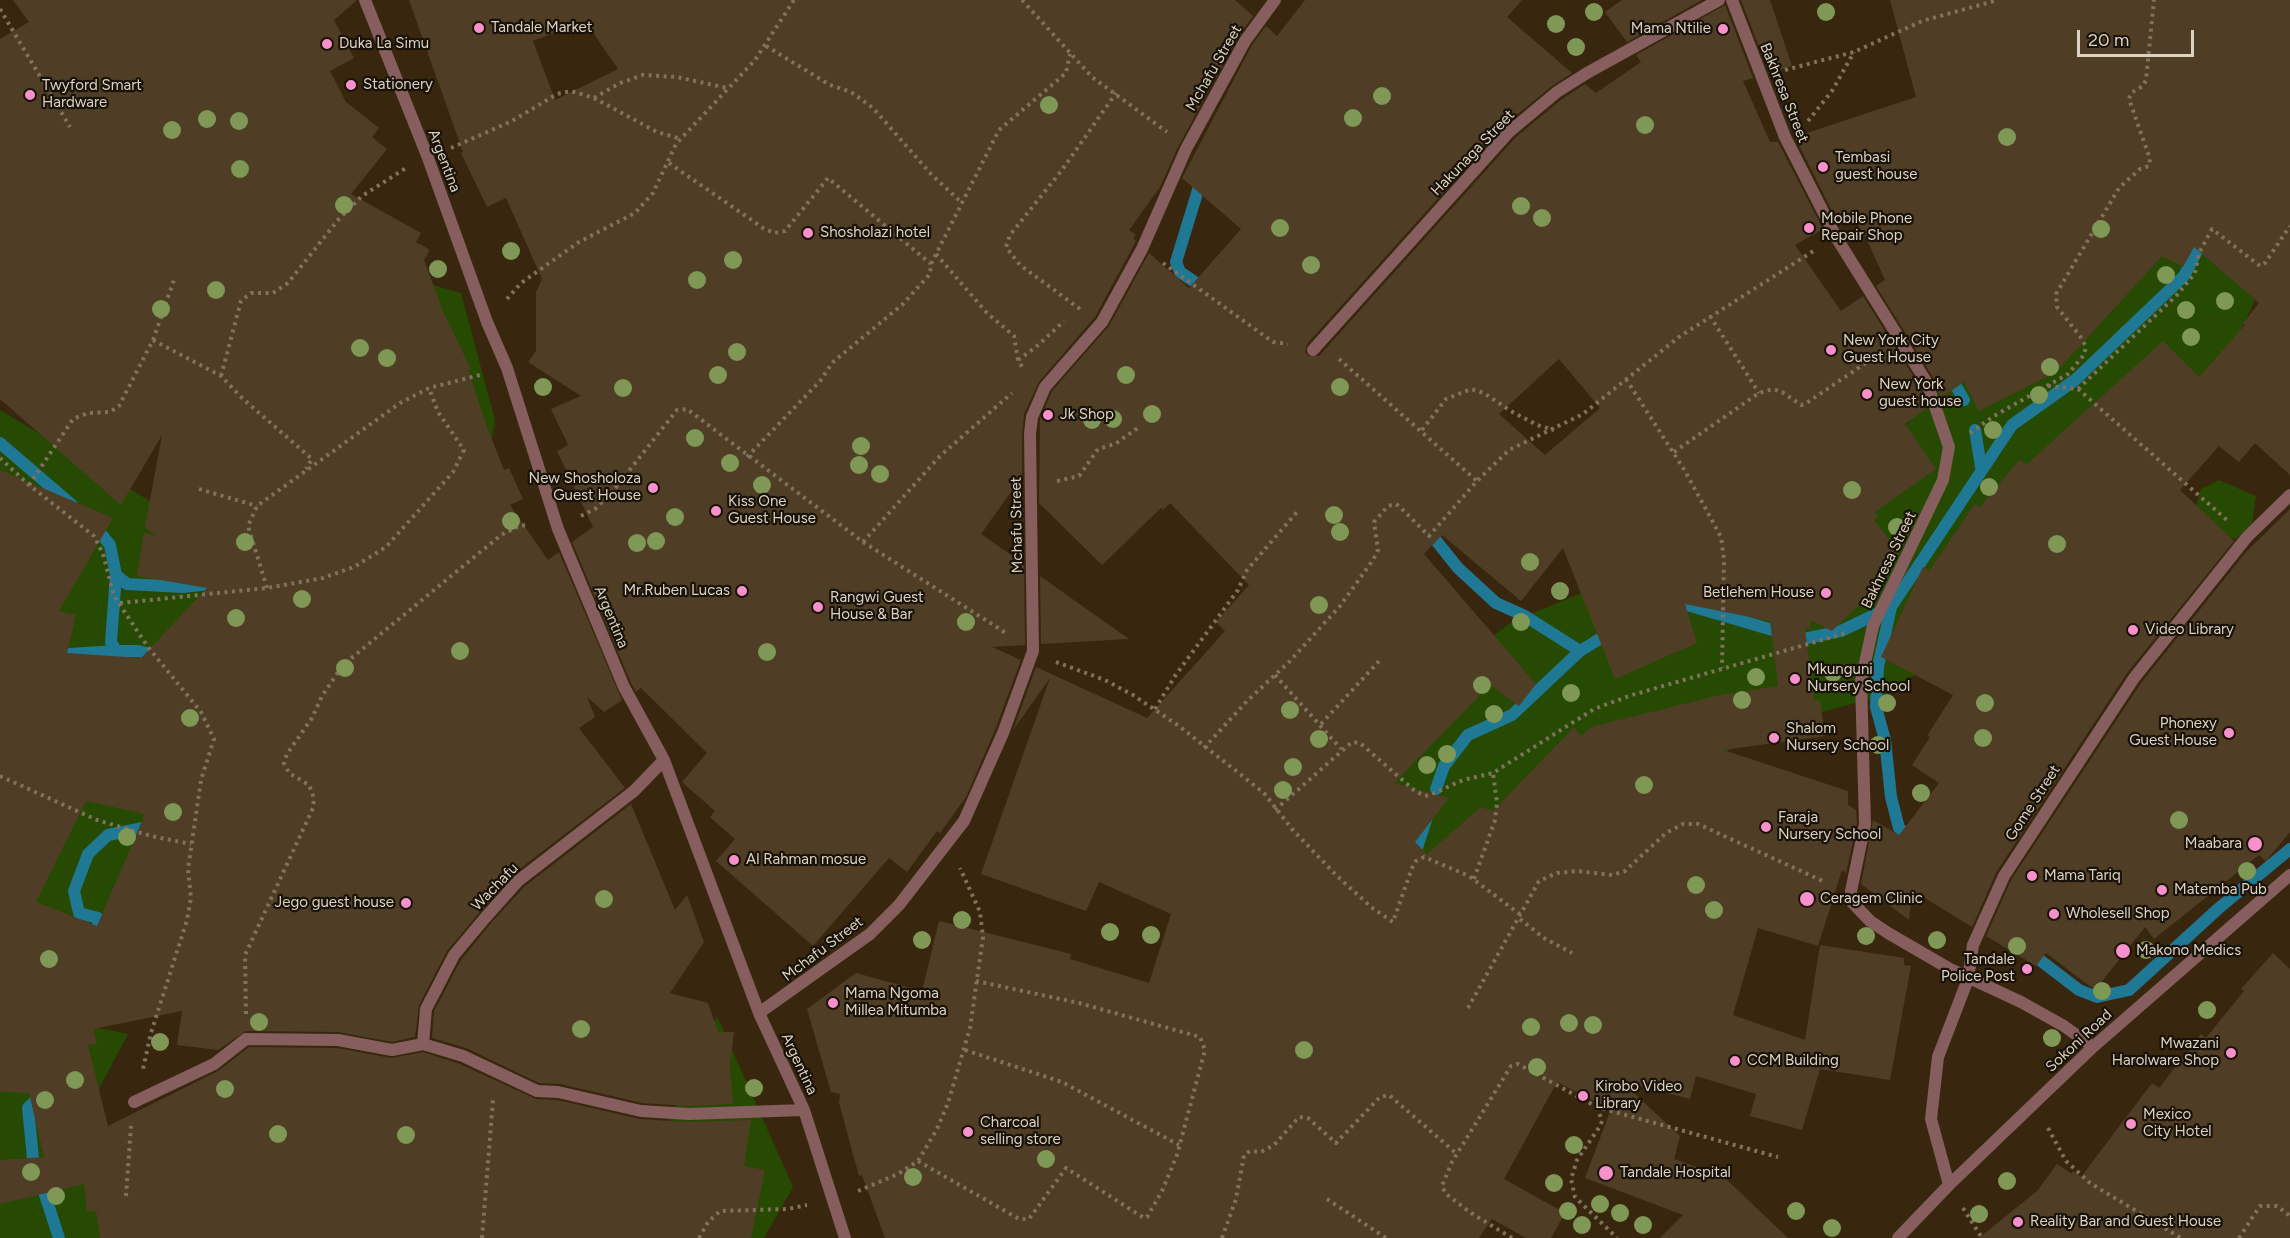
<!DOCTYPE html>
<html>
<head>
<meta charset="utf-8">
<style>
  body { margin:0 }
  #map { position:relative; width:2290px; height:1238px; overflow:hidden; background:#38270e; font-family:Figtree,sans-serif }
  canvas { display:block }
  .scale { position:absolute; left:2077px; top:30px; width:117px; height:27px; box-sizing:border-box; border:3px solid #dcd2c3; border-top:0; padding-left:8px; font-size:18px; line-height:21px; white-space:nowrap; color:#dcd2c3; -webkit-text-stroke:4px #191208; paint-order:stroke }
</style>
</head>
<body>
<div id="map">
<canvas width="2290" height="1238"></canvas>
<div class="scale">20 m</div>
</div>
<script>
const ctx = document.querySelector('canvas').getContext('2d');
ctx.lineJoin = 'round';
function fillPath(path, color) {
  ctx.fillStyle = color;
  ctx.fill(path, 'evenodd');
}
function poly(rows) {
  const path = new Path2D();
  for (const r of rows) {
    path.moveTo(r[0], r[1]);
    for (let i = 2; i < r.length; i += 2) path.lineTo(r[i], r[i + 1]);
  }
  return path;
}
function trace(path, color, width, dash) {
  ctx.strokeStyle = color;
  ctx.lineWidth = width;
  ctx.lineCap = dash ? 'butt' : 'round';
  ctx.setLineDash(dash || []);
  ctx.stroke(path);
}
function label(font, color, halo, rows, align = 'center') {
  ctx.font = font + ' Figtree,sans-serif';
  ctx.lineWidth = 4.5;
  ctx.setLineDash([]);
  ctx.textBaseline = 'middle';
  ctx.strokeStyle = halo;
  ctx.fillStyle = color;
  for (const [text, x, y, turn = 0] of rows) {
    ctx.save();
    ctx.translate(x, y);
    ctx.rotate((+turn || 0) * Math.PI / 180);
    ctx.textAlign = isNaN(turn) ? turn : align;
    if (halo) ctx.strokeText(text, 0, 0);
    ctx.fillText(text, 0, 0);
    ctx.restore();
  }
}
fillPath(poly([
  [2151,177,2289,227,2215,386,1980,630,1885,695,1755,730,1616,836,1118,1238,1410,703,1511,622,1618,578,1789,554,1970,354],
  [390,273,461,293,495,420,476,525,84,1025,128,1034,87,1111,102,1238,0,1238,0,410,160,507],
  [2219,480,2256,496,2252,523,2236,539,2219,536,2194,514,2201,489],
  [717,1016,793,1187,764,1238,615,1238]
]), '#264a01');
trace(poly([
  [1202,177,1176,262,1180,272,1208,291],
  [1949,374,1964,400],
  [1975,430,1981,467],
  [0,443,72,505],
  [94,525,110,545,116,575],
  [1426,528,1458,568,1496,603,1525,616,1580,651],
  [1891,607,1878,667,1876,707,1885,740,1891,797,1899,828,1914,841],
  [1670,610,1684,604,1803,639,1841,631,1891,607,2012,425,2075,380,2184,276,2205,235],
  [70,654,116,651],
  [158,661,155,655,138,651,116,651,111,642,116,575,127,584,182,587,211,584],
  [1436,789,1444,766,1468,735,1512,715,1580,651,1611,632],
  [1413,860,1427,817],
  [99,938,98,918,79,913,74,891,88,854,108,835,153,826],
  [2028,951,2079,990,2097,997,2129,990,2219,908,2290,849],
  [43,1093,28,1108,33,1158,59,1238]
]), '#1f7894', 12);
fillPath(poly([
  [13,0,357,0,334,20,354,58,330,71,346,102,379,128,372,137,387,149,351,194,421,233,416,242,430,250,424,260,443,311,471,369,468,370,487,427,504,470,509,468,523,499,510,505,548,560,559,552,622,700,604,712,587,697,595,717,579,728,625,788,513,874,479,913,447,951,419,1005,415,1037,392,1042,338,1032,246,1031,218,1050,177,1045,182,1011,93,1029,97,1044,88,1045,108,1126,218,1071,249,1047,337,1048,391,1058,423,1052,460,1064,536,1099,557,1100,640,1119,688,1122,751,1120,744,1166,765,1170,751,1238,100,1238,96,1211,87,1212,84,1184,0,1204,0,1160,44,1157,29,1093,0,1092,0,470,113,518,59,611,76,615,67,653,141,658,207,588,137,576,144,532,158,538,145,527,162,435,121,505,0,399,0,39,29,22],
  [86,801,145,814,97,926,36,902],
  [409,0,1235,0,1253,16,1238,37,1179,145,1160,187,1129,230,1136,235,1133,238,1136,241,1095,317,1039,382,1024,414,1022,434,1022,486,1018,482,981,534,1024,564,1025,645,992,647,1021,660,995,730,966,797,940,833,937,831,907,872,889,858,813,946,716,861,735,839,710,817,715,811,682,782,707,753,641,688,636,692,631,683,572,542,593,527,557,451,568,445,551,409,581,396,528,362,536,351,536,292,542,279,506,198,487,207,461,153,463,152],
  [585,21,618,69,555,100,533,41],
  [1305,0,1522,0,1507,17,1572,73,1552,86,1503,126,1307,344,1305,352,1308,356,1319,356,1515,138,1562,99,1585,84,1596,93,1641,62,1636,55,1725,5,1753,78,1743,81,1770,142,1778,142,1823,229,1795,245,1841,311,1863,296,1920,387,1927,408,1905,424,1936,469,1875,512,1878,517,1874,520,1899,553,1886,579,1832,631,1810,620,1811,629,1805,628,1814,701,1820,700,1825,736,1723,750,1848,791,1848,805,1856,810,1857,823,1846,873,1842,870,1818,946,1758,928,1733,1015,1805,1040,1820,945,1904,958,1904,965,1911,966,1890,1080,1820,1069,1802,1130,1750,1116,1756,1094,1696,1076,1690,1099,1621,1081,1680,1136,1674,1159,1723,1176,1788,1238,1660,1238,1683,1215,1585,1178,1611,1109,1557,1082,1504,1179,1565,1213,1551,1238,1526,1238,1492,1219,1479,1238,885,1238,862,1175,859,1176,839,1103,840,1094,831,1092,807,1009,856,973,922,991,939,921,1071,954,1070,959,1149,983,1171,914,1099,882,1086,911,981,874,1050,678,1013,730,1036,667,1147,718,1225,631,1216,622,1249,585,1170,503,1163,510,1161,508,1102,565,1039,503,1040,419,1052,391,1109,326,1149,253,1189,288,1241,229,1182,178,1252,45,1266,26,1277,36],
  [1559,359,1600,408,1545,455,1499,414],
  [1442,535,1521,601,1563,548,1615,679,1697,643,1685,604,1770,621,1778,686,1720,695,1591,727,1581,736,1574,727,1493,811,1481,807,1427,854,1415,842,1449,798,1394,783,1490,685,1519,706,1536,684,1424,554],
  [1622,0,1702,0,1627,42,1605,12],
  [1741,0,1770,0,1792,66,1769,73],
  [1890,0,2290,0,2290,475,2255,443,2239,462,2219,446,2180,490,2234,541,2127,673,1997,871,1972,927,1912,890,1909,920,1861,884,1873,820,1899,835,1939,783,1912,765,1930,737,1927,736,1953,695,1881,657,1923,567,1929,571,1975,504,1980,507,2020,459,2026,465,2163,341,2199,377,2245,325,2243,323,2259,303,2194,247,2183,267,2162,256,2056,372,1979,411,1964,382,1941,398,1934,379,1876,286,1885,280,1868,242,1851,213,1837,221,1795,137,1916,97],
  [2290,509,2290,832,2266,861,2259,855,2154,939,2145,927,2095,990,2046,953,2036,966,1986,936,2011,880,2141,683,2246,552],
  [1040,576,1129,639,1041,644],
  [631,804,675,910,687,895,704,942,670,993,708,1003,718,1032,734,1032,730,1065,733,1104,689,1106,642,1103,560,1084,539,1083,466,1048,432,1038,434,1011,461,960,491,923,524,887],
  [2273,953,2290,969,2290,1238,1979,1238,2037,1191,2057,1164,2072,1174,2073,1171,2081,1177,2152,1083,2159,1088,2201,1034,2206,1038,2244,991,2241,989]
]), '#4f3e25');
trace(poly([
  [1022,0,1092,77,1167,132],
  [0,9,70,127],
  [766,46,830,85,851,92,873,108,931,174,962,203],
  [1785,70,1854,52,1922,21,1998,0],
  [594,98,620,83,643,75,677,77,727,88],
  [1808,121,1832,91,1854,52],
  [451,148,512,121,557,94,571,91,594,98,657,132,681,139],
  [669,163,763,228,774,233,785,231,828,178,931,264],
  [936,254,987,313,1014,336,1018,360,1024,370],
  [1163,263,1273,342,1288,344],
  [507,299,521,283,579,242,635,213,653,193,676,144,755,60,794,0],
  [1080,309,1020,265,1006,247,1010,235,1062,170,1116,93],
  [1710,316,1759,393],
  [153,340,221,376,242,398,312,459,306,469],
  [1339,359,1477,481],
  [1018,360,1036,347,1064,321],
  [221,376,241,301,251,293,273,293,288,283,338,220,362,196,406,168],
  [1626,379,1685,471,1721,537,1724,559,1722,668],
  [2048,386,2078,389,2228,521],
  [2078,389,2177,295,2195,273,2199,253,2212,229,2260,266,2265,263,2290,226],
  [1422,430,1446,399,1471,389,1484,393,1509,410,1537,425,1554,430],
  [1970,433,1994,416,2068,374,2084,355,2086,347,2080,336,2057,307,2056,294,2119,188,2140,169,2149,166,2150,159,2129,99,2131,93,2143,86,2146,80,2154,0],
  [1674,452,1759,393,1773,389,1782,392,1801,405,1805,404,1879,354],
  [747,457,820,381,833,362,903,304,930,274,931,264,999,130,1066,73,1070,54],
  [0,458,29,485,94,536,103,554,114,596,148,647,201,712,214,739,201,780,188,869,191,898,187,920,151,1033,143,1069],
  [1057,481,1079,476,1098,449,1115,444,1139,427],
  [29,485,73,419,88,413,110,412,119,406,153,340,175,277],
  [199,489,257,506],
  [581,516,595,509,613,491,677,410,687,409,863,542,1006,633],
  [863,542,939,457,1012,393],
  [267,588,248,526,257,506,400,403,429,388,480,375],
  [120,603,267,588,323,578,354,567,386,547,453,472,464,450,438,412,429,388],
  [1056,662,1105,680,1133,695,1179,726,1264,793,1292,829,1336,875,1371,907,1393,922,1412,868,1416,861,1424,857,1469,876,1521,915],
  [1275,675,1341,749],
  [1155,709,1175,676,1238,590,1247,570,1297,512],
  [1321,724,1381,659],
  [1204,748,1247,701,1289,662,1340,606,1373,560,1378,550,1374,522,1388,506,1396,504,1400,507,1429,536,1477,481,1509,450,1583,414,1679,337,1815,250],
  [0,776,97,820,151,836,191,844],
  [1275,810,1352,742,1360,743,1414,790,1425,796,1430,795,1463,780,1493,773,1594,709,1632,695,1846,633],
  [1474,879,1495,820,1497,803,1493,773],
  [1520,919,1544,938,1572,953],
  [1468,1008,1539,881,1557,873,1577,871,1612,875,1625,871,1666,833,1683,824,1698,824,1825,882],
  [246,1014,245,955,313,808,314,798,309,785,289,773,284,763,287,754,312,718,322,696,343,665,501,535,521,525,529,526],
  [965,1050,1062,1082,1179,1145],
  [1597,1107,1602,1121,1600,1126,1577,1160,1571,1179,1575,1197,1617,1238],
  [2048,1128,2066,1161,2090,1183,2181,1238],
  [918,1161,1019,1219,1029,1219,1066,1168,1144,1218,1147,1217,1162,1191,1177,1155,1205,1050,1200,1037,1079,1003,976,981],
  [858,1191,898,1174,918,1161,937,1129,948,1103,970,1028,983,937,980,912,960,868],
  [126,1196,131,1126],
  [1327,1199,1386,1238],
  [1963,1208,1982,1238],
  [482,1238,493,1100],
  [699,1238,708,1222,720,1211,788,1209,807,1205],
  [1222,1238,1236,1199,1244,1155,1250,1151,1261,1152,1274,1145,1299,1117,1308,1118,1336,1143,1380,1097,1389,1095,1457,1154],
  [1512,1238,1471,1213,1446,1194,1442,1186,1452,1162,1511,1066,1518,1064,1597,1107,1778,1157],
  [2239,1238,2260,1206,2277,1206,2290,1216]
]), '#80725e', 4, [3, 4.5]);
trace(poly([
  [365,0,428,158,487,322,507,368,558,529,624,687,664,760,759,1013,804,1110,845,1238],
  [1732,0,1785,137,1836,237,1927,383,1949,447,1943,480,1873,626,1861,681,1865,824,1851,891,1852,902,1870,921,1888,933,1950,969,2021,1002,2064,1026,2093,1047],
  [1313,350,1509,132,1557,92,1587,73,1719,0],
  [759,1013,870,934,899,905,964,821,1003,733,1033,651,1030,434,1032,417,1045,387,1102,322,1142,249,1186,149,1245,41,1275,0],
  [423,1044,426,1009,454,955,485,918,518,881,634,791,664,760],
  [134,1102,214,1064,246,1039,338,1040,392,1050,423,1044,463,1056,537,1091,558,1092,641,1111,689,1114,804,1110],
  [1949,1185,1931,1119,1938,1057,1968,979,1973,945,2004,876,2134,678,2247,537,2290,495],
  [1898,1238,1949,1185,2093,1047,2290,875]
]), '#855e5d', 12);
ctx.fillStyle = '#7f9856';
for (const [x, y] of [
  [1594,12],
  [1826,12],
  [1556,24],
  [1576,47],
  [1382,96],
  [1049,105],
  [1353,118],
  [207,119],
  [239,121],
  [1645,125],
  [172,130],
  [2007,137],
  [240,169],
  [344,205],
  [1521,206],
  [1542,218],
  [1280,228],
  [2101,229],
  [511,251],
  [733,260],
  [1311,265],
  [438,269],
  [2166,275],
  [697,280],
  [216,290],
  [2225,301],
  [161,309],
  [2186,310],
  [2191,337],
  [360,348],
  [737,352],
  [387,358],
  [2050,367],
  [718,375],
  [1126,375],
  [543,387],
  [1340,387],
  [623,388],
  [2039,395],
  [1152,414],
  [1113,419],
  [1092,420],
  [1993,430],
  [695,438],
  [861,446],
  [730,463],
  [859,465],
  [880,474],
  [762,485],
  [1989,487],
  [1852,490],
  [1334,515],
  [675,517],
  [511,521],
  [1897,527],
  [1340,532],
  [656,541],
  [245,542],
  [637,543],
  [2057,544],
  [1530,562],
  [1560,591],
  [302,599],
  [1319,605],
  [236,618],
  [966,622],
  [1521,622],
  [460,651],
  [767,652],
  [345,668],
  [1833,673],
  [1756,677],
  [1482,685],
  [1571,693],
  [1742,700],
  [1887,703],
  [1985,703],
  [1290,710],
  [1494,714],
  [190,718],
  [1983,738],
  [1319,739],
  [1878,745],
  [1447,754],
  [1427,765],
  [1293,767],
  [1644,785],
  [1283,790],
  [1921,793],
  [173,812],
  [2179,820],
  [127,837],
  [2247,871],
  [1696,885],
  [604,899],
  [1714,910],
  [962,920],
  [1110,932],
  [1151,935],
  [1866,936],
  [922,940],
  [1937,940],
  [2017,946],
  [2146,950],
  [49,959],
  [2102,991],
  [2207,1010],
  [259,1022],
  [1569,1023],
  [1593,1025],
  [1531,1027],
  [581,1029],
  [2052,1038],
  [160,1042],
  [1304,1050],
  [1537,1067],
  [75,1080],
  [754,1088],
  [225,1089],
  [45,1100],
  [278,1134],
  [406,1135],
  [1574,1145],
  [1046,1159],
  [31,1172],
  [913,1177],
  [2007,1181],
  [1554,1183],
  [56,1196],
  [1600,1204],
  [1568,1211],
  [1796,1211],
  [1620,1213],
  [1979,1214],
  [1582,1225],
  [1643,1225],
  [1832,1228]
]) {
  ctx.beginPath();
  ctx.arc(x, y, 9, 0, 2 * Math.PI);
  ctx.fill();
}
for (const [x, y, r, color] of [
  [479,28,6,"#f890cc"],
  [1723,29,6,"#f890cc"],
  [327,44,6,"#f890cc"],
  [351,85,6,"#f890cc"],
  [30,95,6,"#f890cc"],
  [1823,167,6,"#f890cc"],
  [1809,228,6,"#f890cc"],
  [808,233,6,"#f890cc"],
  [1831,350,6,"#f890cc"],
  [1867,394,6,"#f890cc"],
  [1048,415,6,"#f890cc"],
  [653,488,6,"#f890cc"],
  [716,511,6,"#f890cc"],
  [742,591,6,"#f890cc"],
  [1826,593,6,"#f890cc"],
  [818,607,6,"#f890cc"],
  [2133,630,6,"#f890cc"],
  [1795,679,6,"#f890cc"],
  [2229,733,6,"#f890cc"],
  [1774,738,6,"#f890cc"],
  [1766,827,6,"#f890cc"],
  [2255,844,8,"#f890cc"],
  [734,860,6,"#f890cc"],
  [2032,876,6,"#f890cc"],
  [2162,890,6,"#f890cc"],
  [1807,899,8,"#f890cc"],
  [406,903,6,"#f890cc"],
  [2054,914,6,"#f890cc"],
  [2123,951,8,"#f890cc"],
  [2027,969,6,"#f890cc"],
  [833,1003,6,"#f890cc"],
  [2231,1053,6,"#f890cc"],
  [1735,1061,6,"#f890cc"],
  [1583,1096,6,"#f890cc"],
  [2131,1124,6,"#f890cc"],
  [968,1132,6,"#f890cc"],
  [1606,1173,8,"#f890cc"],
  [2018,1222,6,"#f890cc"]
]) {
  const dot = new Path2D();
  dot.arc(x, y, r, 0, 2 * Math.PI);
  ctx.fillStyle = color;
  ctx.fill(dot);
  trace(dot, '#191208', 2);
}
label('15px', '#dcd2c3', '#191208', [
  ["Tandale Market",491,28],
  ["Mama Ntilie",1711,29,"right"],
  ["Duka La Simu",339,44],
  ["Stationery",363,85],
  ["Twyford Smart",42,86],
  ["Hardware",42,103],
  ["Tembasi",1835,158],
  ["guest house",1835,175],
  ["Mobile Phone",1821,219],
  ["Repair Shop",1821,236],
  ["Shosholazi hotel",820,233],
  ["New York City",1843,341],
  ["Guest House",1843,358],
  ["New York",1879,385],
  ["guest house",1879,402],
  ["Jk Shop",1060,415],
  ["New Shosholoza",641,479,"right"],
  ["Guest House",641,496,"right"],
  ["Kiss One",728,502],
  ["Guest House",728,519],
  ["Mr.Ruben Lucas",730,591,"right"],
  ["Betlehem House",1814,593,"right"],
  ["Rangwi Guest",830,598],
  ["House & Bar",830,615],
  ["Video Library",2145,630],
  ["Mkunguni",1807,670],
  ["Nursery School",1807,687],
  ["Phonexy",2217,724,"right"],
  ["Guest House",2217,741,"right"],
  ["Shalom",1786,729],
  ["Nursery School",1786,746],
  ["Faraja",1778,818],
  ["Nursery School",1778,835],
  ["Maabara",2242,844,"right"],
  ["Al Rahman mosue",746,860],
  ["Mama Tariq",2044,876],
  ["Matemba Pub",2174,890],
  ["Ceragem Clinic",1820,899],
  ["Jego guest house",394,903,"right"],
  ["Wholesell Shop",2066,914],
  ["Makono Medics",2136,951],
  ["Tandale",2015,960,"right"],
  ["Police Post",2015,977,"right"],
  ["Mama Ngoma",845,994],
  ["Millea Mitumba",845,1011],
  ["Mwazani",2219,1044,"right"],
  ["Harolware Shop",2219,1061,"right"],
  ["CCM Building",1747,1061],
  ["Kirobo Video",1595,1087],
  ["Library",1595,1104],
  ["Mexico",2143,1115],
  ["City Hotel",2143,1132],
  ["Charcoal",980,1123],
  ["selling store",980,1140],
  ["Tandale Hospital",1620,1173],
  ["Reality Bar and Guest House",2030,1222]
], 'left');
label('15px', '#dcd2c3', '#191208', [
  ["Mchafu Street",1214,68,-60],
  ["Bakhresa Street",1784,93,68],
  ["Hakunaga Street",1473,153,-46],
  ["Argentina",444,161,69],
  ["Mchafu Street",1017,525,-91],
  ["Bakhresa Street",1889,560,-64],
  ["Argentina",611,617,67],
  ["Gome Street",2033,803,-57],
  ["Wachafu",495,887,-46],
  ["Mchafu Street",823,949,-37],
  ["Sokoni Road",2079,1041,-43],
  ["Argentina",799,1064,65]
]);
</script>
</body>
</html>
